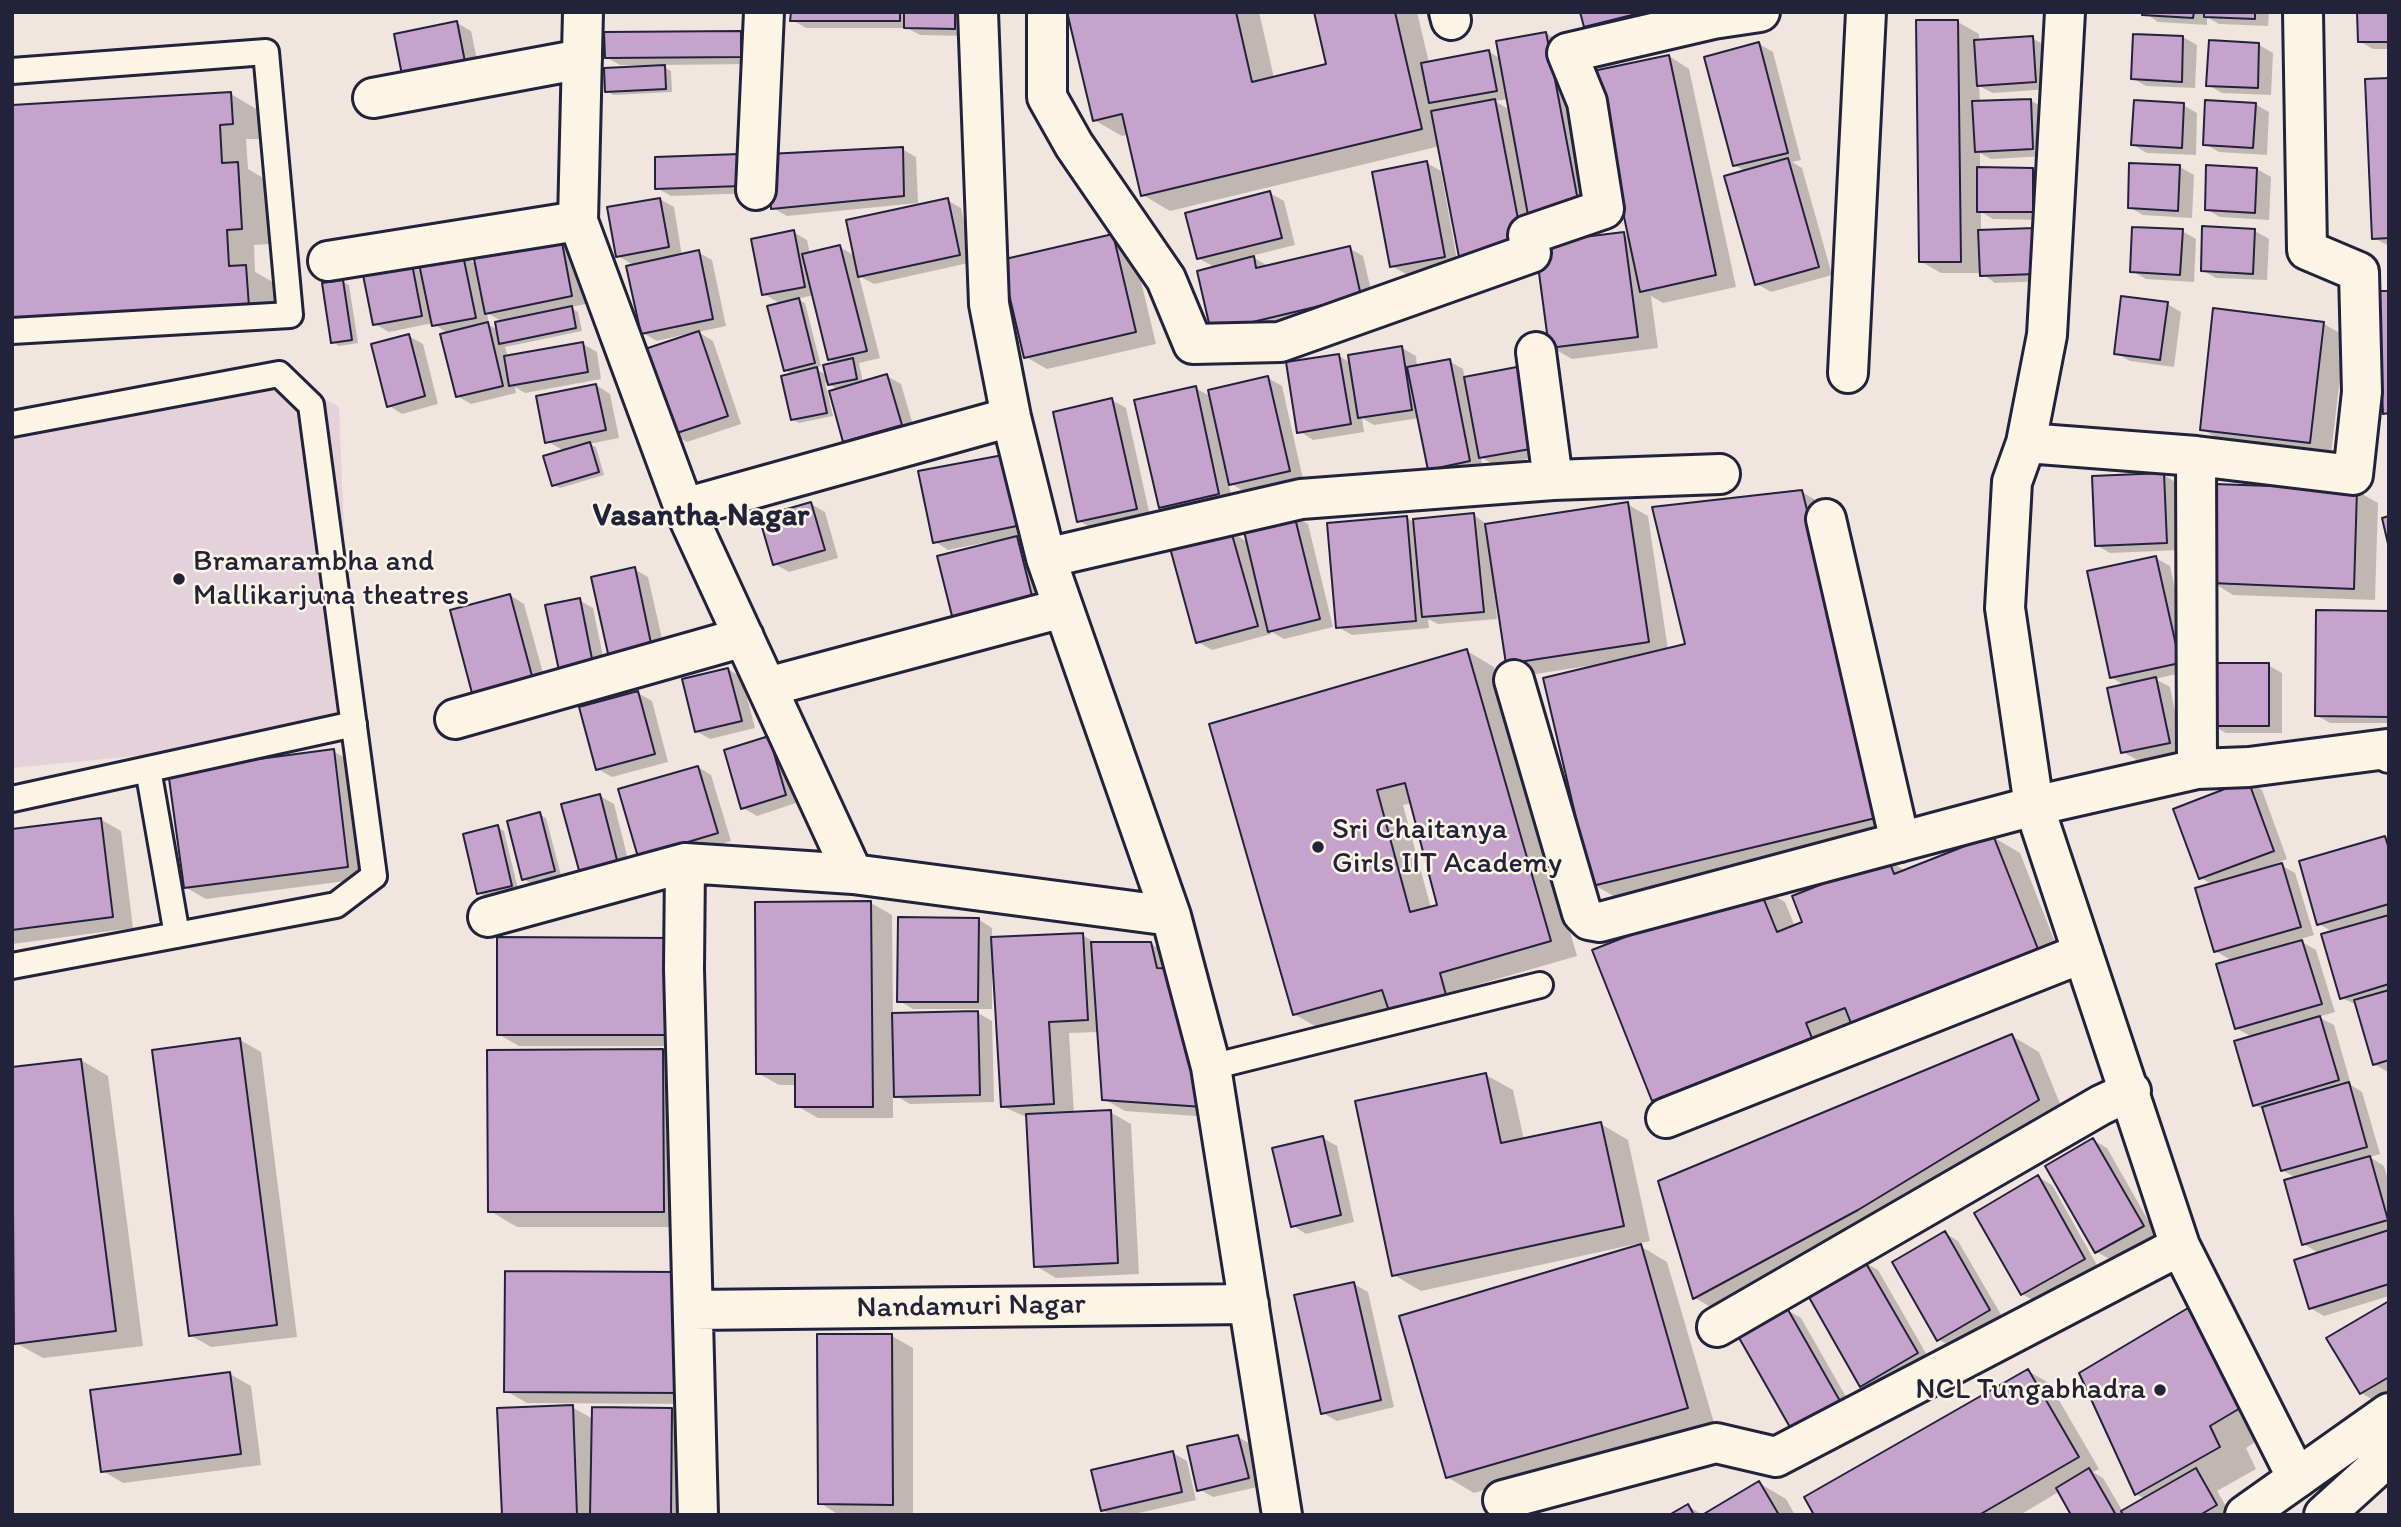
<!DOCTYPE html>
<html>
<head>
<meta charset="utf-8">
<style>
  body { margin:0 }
  #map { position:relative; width:2401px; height:1527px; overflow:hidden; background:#f1e5e0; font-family:Itim,sans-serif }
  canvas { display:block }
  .frame { position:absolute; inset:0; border:14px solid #22223b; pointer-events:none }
</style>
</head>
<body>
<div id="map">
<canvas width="2401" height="1527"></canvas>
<div class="frame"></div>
</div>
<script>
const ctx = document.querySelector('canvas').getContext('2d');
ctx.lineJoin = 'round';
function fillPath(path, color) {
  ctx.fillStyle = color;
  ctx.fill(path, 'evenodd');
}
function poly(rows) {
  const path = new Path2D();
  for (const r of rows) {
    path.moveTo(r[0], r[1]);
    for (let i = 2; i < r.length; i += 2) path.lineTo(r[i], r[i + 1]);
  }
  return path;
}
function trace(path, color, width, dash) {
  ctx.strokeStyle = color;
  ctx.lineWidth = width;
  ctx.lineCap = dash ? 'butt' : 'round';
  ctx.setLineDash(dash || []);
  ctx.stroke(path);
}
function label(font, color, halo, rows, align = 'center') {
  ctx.font = font + ' Itim,sans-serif';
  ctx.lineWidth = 5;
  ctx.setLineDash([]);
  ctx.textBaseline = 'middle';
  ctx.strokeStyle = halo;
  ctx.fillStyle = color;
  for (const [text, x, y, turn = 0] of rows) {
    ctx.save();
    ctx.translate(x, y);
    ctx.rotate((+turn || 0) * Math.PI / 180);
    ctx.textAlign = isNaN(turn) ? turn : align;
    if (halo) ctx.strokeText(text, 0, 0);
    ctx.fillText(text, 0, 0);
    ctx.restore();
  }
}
fillPath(poly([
  [279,374,339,407,352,735,12,768,12,423]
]), '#e4d1da');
fillPath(poly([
  [792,12,969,12,968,36,920,35,907,28,806,28,792,20],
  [1069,12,1259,12,1274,78,1329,66,1316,12,1417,12,1429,63,1488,51,1501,59,1546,33,1567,46,1599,218,1541,244,1623,234,1630,238,1669,56,1689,69,1736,287,1663,303,1651,296,1658,348,1572,359,1551,347,1539,257,1482,268,1461,256,1440,146,1170,211,1143,195,1129,134,1122,136,1094,120],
  [1508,99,1510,110,1495,101],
  [1582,12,1670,12,1599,34,1585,25],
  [2144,12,2269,12,2268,26,2219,24,2207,17,2207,25,2158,22],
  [2389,12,2389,49,2373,49,2359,41],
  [1958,22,1979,34,1979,42,2032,38,2046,46,2049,89,1993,93,1979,86,1980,102,2030,100,2044,108,2047,156,1991,159,1980,153,1980,169,2033,169,2047,177,2047,220,1993,219,1981,212,1981,232,2049,281,1995,283,1981,273,1941,273,1920,261],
  [457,23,471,31,481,79,396,35],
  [740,32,754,40,755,64,660,65,671,71,672,92,613,95,607,91,644,68,644,65,620,65,606,57],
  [2183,37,2197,45,2195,88,2146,86,2132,78],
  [1759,44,1773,52,1801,160,1792,162,1802,168,1832,275,1771,292,1757,284,1746,172,1734,165],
  [2259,45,2273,53,2271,95,2222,93,2208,85],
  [2389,80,2389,246,2374,238],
  [231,94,258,110,259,139,246,139,248,169,265,179,269,244,254,245,255,272,273,282,276,321,12,337],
  [2255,104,2269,112,2267,155,2219,152,2205,144],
  [2183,105,2197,113,2196,155,2147,153,2133,145],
  [902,149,916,157,918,203,787,216,773,208],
  [739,156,754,193,671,196,657,188],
  [1427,163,1441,171,1458,265,1406,274,1392,266],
  [2131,165,2180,167,2194,175,2192,218,2143,215,2129,207],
  [2257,169,2271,177,2269,220,2220,217,2206,209],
  [1270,193,1284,201,1295,245,1251,256,1268,266,1349,248,1363,256,1374,303,1227,339,1216,268,1198,258],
  [660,199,674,207,682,256,698,252,712,260,726,326,698,332,713,341,741,424,687,442,673,434,683,335,657,341,643,333,635,266,618,256],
  [947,200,961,208,973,262,874,284,859,276,880,358,859,363,863,383,887,376,901,384,915,432,859,449,845,440,839,390,825,382,833,416,799,423,792,419,794,375,785,370,781,304,764,294,793,232,807,240,810,254,840,247,855,256],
  [814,295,829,359,837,364,827,375,814,368,821,366,805,303,797,299],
  [2182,231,2196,239,2194,282,2146,279,2132,271],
  [2255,231,2269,239,2267,280,2216,278,2202,270],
  [1112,235,1133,248,1156,344,1047,369,1026,357],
  [560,239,574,247,586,304,570,307,578,312,582,331,505,347,508,357,583,344,597,352,601,379,525,393,515,387,516,393,471,404,457,396,448,334,433,323,389,332,375,324,412,266,422,272,463,256,477,265],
  [487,313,503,322,498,330,489,325],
  [342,281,349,285,358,343,339,346,333,342],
  [2167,304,2181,312,2174,367,2130,361,2116,353],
  [2324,324,2345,336,2331,454,2222,441,2202,429],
  [409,336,423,344,438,404,402,414,388,405],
  [1402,348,1416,356,1417,367,1449,361,1463,369,1465,379,1549,455,1494,465,1481,457,1483,469,1443,477,1429,469,1419,418,1374,425,1362,418,1364,432,1313,440,1299,431,1339,356,1351,363],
  [1268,378,1282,386,1303,479,1245,492,1228,482,1233,501,1174,514,1160,506,1195,388,1212,397],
  [596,385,610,394,619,438,589,444,596,447,604,475,560,488,553,485,564,451,547,441],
  [1112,400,1126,408,1150,516,1093,529,1079,521],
  [1003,456,1030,533,1015,536,1030,546,1046,607,968,627,988,542,948,550,934,541],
  [2164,475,2177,483,2180,550,2110,553,2096,545],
  [2357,491,2378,503,2375,600,2233,595,2212,582],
  [1802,492,1829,508,1910,831,1621,900,1594,885,1594,665,1529,675,1508,663,1498,592,1495,593,1497,619,1438,624,1428,619,1429,628,1352,635,1338,627,1407,518,1415,523,1474,515,1488,525,1627,504,1648,516,1668,650,1687,645],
  [1804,507,1808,507,1888,824],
  [811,504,825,512,838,558,789,572,775,564],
  [1294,516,1308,524,1333,627,1284,639,1270,631,1271,634,1212,650,1198,642,1231,532,1249,543],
  [2156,558,2170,566,2193,670,2155,679,2170,687,2183,751,2137,760,2123,752,2125,686,2111,677],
  [634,569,648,577,666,656,611,657],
  [510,595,524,604,546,684,488,700,474,691],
  [579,600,593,608,607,676,575,682],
  [2389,613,2389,723,2330,723,2316,715],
  [1467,651,1494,667,1577,956,1466,988,1472,1010,1322,1030,1294,1014,1211,725],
  [1412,803,1439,906,1431,908,1403,805],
  [2268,665,2282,673,2282,733,2226,733,2212,725],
  [728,669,742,678,755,728,710,739,696,731],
  [638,693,652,701,668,762,612,777,598,769],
  [769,738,783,746,799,802,757,816,743,808],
  [333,751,354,763,369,878,206,899,185,887],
  [698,767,711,775,731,841,653,864],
  [2248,782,2262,790,2287,859,2269,866,2270,868,2281,865,2295,873,2314,935,2290,942,2291,945,2302,942,2316,950,2335,1012,2318,1017,2334,1025,2351,1085,2362,1092,2380,1154,2370,1157,2384,1166,2389,1183,2389,1296,2324,1316,2310,1308,2320,1254,2304,1244,2296,1178,2282,1170,2264,1110,2254,1104,2252,1037,2236,1028,2233,961,2215,951,2213,885,2201,878],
  [600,796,614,804,631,871,595,881],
  [539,814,546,818,561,875,530,883,524,879],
  [100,819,121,831,133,928,12,944,12,830],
  [497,827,504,831,518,889,485,896,479,893],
  [1993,837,2020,853,2064,965,1681,1116,1654,1100,1758,887,1785,902,1795,927,1804,923,1887,860,1906,871],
  [2385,838,2389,840,2388,1072,2374,1064,2357,1005,2342,998,2333,932,2319,924],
  [871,903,892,915,893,1014,978,1013,992,1021,994,1102,910,1104,893,1094,893,1118,818,1118,797,1106,797,1085,779,1085,758,1073],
  [978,919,992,928,992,939,1082,935,1098,944,1150,943,1171,956,1223,1118,1125,1111,1104,1099,1099,1032,1069,1033,1074,1114,1110,1112,1131,1124,1139,1274,1056,1278,1036,1266,1028,1118,1002,1106,995,974,992,974,992,1009,913,1009,899,1001],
  [498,939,692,1046,519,1046,498,1034],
  [2012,1036,2039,1052,2065,1116,1721,1313,1695,1298],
  [240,1040,261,1052,297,1337,211,1347,190,1335],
  [662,1051,690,1067,690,1227,517,1227,490,1211],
  [81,1060,108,1076,143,1346,43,1358,16,1343,12,1317,12,1069],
  [1486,1075,1513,1090,1524,1140,1601,1124,1628,1140,1650,1241,1637,1244,1667,1262,1714,1423,1474,1493,1447,1477,1637,1247,1636,1244,1421,1291,1394,1275],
  [1323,1138,1337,1146,1354,1222,1306,1234,1292,1225],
  [2093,1140,2107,1148,2156,1234,2111,1260,2097,1252,2048,1167],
  [2038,1177,2052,1185,2098,1267,2036,1302,2022,1294],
  [1945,1233,1958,1241,2003,1318,1952,1347,1938,1339],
  [1864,1262,1878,1270,1931,1362,1876,1394,1862,1386],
  [507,1272,698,1404,527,1403,506,1391],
  [1354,1284,1368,1292,1394,1407,1337,1421,1323,1413],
  [2389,1303,2389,1393,2375,1401,2361,1393],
  [1787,1310,1801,1318,1857,1416,1811,1443],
  [2188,1310,2225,1331,2277,1428,2246,1448,2256,1469,2217,1491,2230,1513,2227,1515,2073,1515,2060,1491,2020,1515,1816,1515,2028,1371,2049,1383,2099,1469,2093,1472,2103,1478,2123,1512,2145,1499,2136,1494],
  [892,1336,913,1348,913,1515,839,1515,820,1503],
  [230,1374,251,1386,261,1465,123,1483,103,1471],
  [572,1407,593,1419,672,1410,686,1418,684,1515,504,1515],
  [1238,1437,1252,1445,1262,1486,1213,1497,1199,1489],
  [1173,1453,1187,1461,1196,1500,1130,1515,1111,1515,1102,1510],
  [1759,1483,1786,1499,1795,1515,1705,1515],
  [1688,1506,1703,1515,1673,1515]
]), '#0003');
const building = poly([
  [791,12,900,12,900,21,790,21,791,12],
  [904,12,955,12,955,29,904,28,904,12],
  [1067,12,1236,12,1252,82,1326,64,1314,12,1395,12,1422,129,1141,196,1122,114,1093,121,1067,12],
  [1580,12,1644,12,1584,27,1580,12],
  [2142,12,2194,12,2193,18,2142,15,2142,12],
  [2204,12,2255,12,2255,19,2204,17,2204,12],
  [2357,12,2389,12,2389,42,2358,42,2357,12],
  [1916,20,1958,20,1961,262,1919,262,1916,20],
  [457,21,467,72,404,85,394,34,457,21],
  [741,31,741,57,605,58,604,32,741,31],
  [1546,32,1579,206,1528,215,1496,41,1546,32],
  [2133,34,2183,36,2182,82,2131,79,2133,34],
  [2033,36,2036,82,1977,86,1974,40,2033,36],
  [2209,40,2259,43,2258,88,2206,86,2209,40],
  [1759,42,1788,153,1733,166,1704,57,1759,42],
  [1489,50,1497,91,1429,103,1421,63,1489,50],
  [1669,55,1716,275,1640,292,1593,71,1669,55],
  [665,65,666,89,605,92,604,68,665,65],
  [2389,78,2389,238,2372,239,2365,79,2389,78],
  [231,92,233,124,220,125,222,163,238,162,242,229,227,230,229,266,246,265,249,307,12,320,12,105,231,92],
  [1495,99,1523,245,1459,257,1431,111,1495,99],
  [2031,99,2033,149,1975,152,1972,101,2031,99],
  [2134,100,2184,103,2182,148,2131,145,2134,100],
  [2205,100,2256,103,2253,148,2203,145,2205,100],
  [903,147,904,196,771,209,768,154,903,147],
  [740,154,741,186,655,189,655,157,740,154],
  [1788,158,1819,267,1755,285,1724,176,1788,158],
  [1427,161,1445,257,1390,267,1372,172,1427,161],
  [2129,163,2180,165,2178,211,2128,208,2129,163],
  [2206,165,2257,168,2255,213,2205,210,2206,165],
  [1977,167,2033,168,2033,212,1977,212,1977,167],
  [1270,191,1282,238,1197,259,1185,213,1270,191],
  [660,198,669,247,616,257,607,207,660,198],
  [948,198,960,255,858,277,846,220,948,198],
  [2202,226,2255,229,2253,274,2201,271,2202,226],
  [2132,227,2183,229,2180,275,2130,272,2132,227],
  [2034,228,2036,274,1980,276,1978,230,2034,228],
  [794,230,805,287,762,295,751,239,794,230],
  [1624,232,1638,337,1549,348,1535,243,1624,232],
  [1113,234,1136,332,1024,358,1001,260,1113,234],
  [561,237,572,296,485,314,473,254,561,237],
  [840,245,867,351,828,360,802,254,840,245],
  [1350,246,1361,296,1211,332,1197,271,1254,256,1256,268,1350,246],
  [699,250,713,319,641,334,626,266,699,250],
  [463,255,476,318,432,326,419,264,463,255],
  [412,264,422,316,373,325,363,275,412,264],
  [343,280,352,340,331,343,322,283,343,280],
  [2378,291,2389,291,2389,413,2383,414,2378,291],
  [2121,296,2168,302,2160,360,2114,354,2121,296],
  [799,298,815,363,784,371,767,306,799,298],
  [572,306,576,328,499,344,495,322,572,306],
  [2213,308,2324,322,2310,443,2200,430,2213,308],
  [488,322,503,386,456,397,440,334,488,322],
  [699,331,728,416,671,435,642,350,699,331],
  [409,334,425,396,387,407,371,344,409,334],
  [583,342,588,372,509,386,504,356,583,342],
  [1402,346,1412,410,1358,418,1348,355,1402,346],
  [1339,354,1351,424,1297,433,1286,362,1339,354],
  [853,358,857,379,828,385,823,365,853,358],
  [1450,359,1470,461,1428,470,1407,367,1450,359],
  [1522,366,1536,448,1479,458,1464,377,1522,366],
  [817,367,827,413,791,420,781,376,817,367],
  [887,374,902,425,843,442,829,391,887,374],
  [1268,376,1290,471,1229,485,1208,390,1268,376],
  [596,384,606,430,545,443,536,396,596,384],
  [1196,386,1219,494,1159,508,1134,400,1196,386],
  [1112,398,1137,509,1077,522,1053,412,1112,398],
  [590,442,599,472,552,486,543,456,590,442],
  [1003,455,1017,526,933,543,918,471,1003,455],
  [2164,473,2167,543,2095,546,2092,476,2164,473],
  [2214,484,2357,489,2354,589,2211,583,2214,484],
  [1802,490,1884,816,1592,886,1543,678,1685,644,1652,507,1802,490],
  [811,502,825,550,773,565,759,517,811,502],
  [1628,502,1649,642,1506,664,1485,524,1628,502],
  [1474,513,1484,612,1422,617,1413,519,1474,513],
  [1294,514,1320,619,1268,632,1243,527,1294,514],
  [1407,516,1416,621,1336,628,1327,523,1407,516],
  [2389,516,2389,548,2382,518,2389,516],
  [1231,531,1258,626,1196,643,1170,548,1231,531],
  [1017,536,1033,600,953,620,937,556,1017,536],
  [2156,556,2180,663,2110,678,2087,571,2156,556],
  [635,567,652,648,609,658,591,577,635,567],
  [510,594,532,676,472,693,450,610,510,594],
  [580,598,594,669,560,675,545,605,580,598],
  [2316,610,2389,611,2389,717,2315,716,2316,610],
  [1467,649,1551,941,1440,973,1446,995,1389,1011,1382,990,1293,1015,1209,724,1467,649],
  [1405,783,1437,905,1410,912,1377,790,1405,783],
  [2209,663,2269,663,2269,726,2210,726,2209,663],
  [728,668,742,721,695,732,682,679,728,668],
  [2156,677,2170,743,2121,753,2107,688,2156,677],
  [638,691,655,754,596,770,579,707,638,691],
  [769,736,786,795,741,809,724,750,769,736],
  [334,749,348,867,184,888,168,771,334,749],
  [698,766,718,833,638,857,618,789,698,766],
  [2248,780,2274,851,2199,879,2173,809,2248,780],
  [600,794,618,864,580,874,561,804,600,794],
  [540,812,555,871,522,880,507,821,540,812],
  [101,818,113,917,12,930,12,829,101,818],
  [498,825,512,886,477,894,463,834,498,825],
  [1993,835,2038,949,1851,1023,1845,1008,1806,1023,1812,1038,1652,1101,1592,950,1758,885,1777,932,1802,922,1792,896,1888,858,1894,874,1993,835],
  [2385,836,2389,849,2389,904,2317,925,2299,861,2385,836],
  [2282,863,2301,927,2214,952,2195,888,2282,863],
  [871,901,873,1107,795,1107,795,1074,756,1074,755,902,871,901],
  [2389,915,2389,984,2340,999,2321,934,2389,915],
  [898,917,979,918,978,1002,897,1002,898,917],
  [1083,933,1088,1020,1049,1022,1054,1104,1001,1107,991,937,1083,933],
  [497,937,672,938,672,1035,497,1035,497,937],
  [2302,940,2322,1004,2235,1029,2216,964,2302,940],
  [1091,942,1151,942,1157,968,1175,969,1203,1107,1102,1100,1091,942],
  [2389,990,2389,1060,2373,1065,2354,1000,2389,990],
  [978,1011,980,1095,894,1097,892,1013,978,1011],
  [2320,1016,2339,1080,2253,1106,2234,1041,2320,1016],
  [2012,1034,2039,1100,1858,1210,1693,1299,1658,1181,2012,1034],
  [240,1038,277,1325,189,1336,152,1050,240,1038],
  [663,1049,664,1212,488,1212,487,1050,663,1049],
  [81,1059,116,1331,14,1344,12,1067,81,1059],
  [1486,1073,1501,1143,1601,1122,1624,1226,1392,1276,1355,1101,1486,1073],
  [2349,1082,2367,1147,2281,1171,2262,1107,2349,1082],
  [1111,1110,1118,1263,1034,1267,1026,1114,1111,1110],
  [1323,1136,1341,1215,1291,1227,1272,1148,1323,1136],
  [2093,1138,2144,1226,2095,1253,2045,1166,2093,1138],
  [2370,1156,2388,1220,2302,1245,2284,1180,2370,1156],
  [2038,1175,2085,1259,2021,1295,1974,1213,2038,1175],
  [2389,1230,2389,1284,2309,1309,2294,1260,2389,1230],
  [1945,1231,1990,1310,1937,1341,1892,1262,1945,1231],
  [1641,1244,1688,1408,1446,1478,1399,1316,1641,1244],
  [1864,1260,1918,1353,1860,1387,1806,1292,1864,1260],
  [505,1271,678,1272,678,1393,504,1392,505,1271],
  [1354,1282,1381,1400,1321,1414,1294,1295,1354,1282],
  [2389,1301,2389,1377,2360,1394,2326,1338,2389,1301],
  [1787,1308,1844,1408,1795,1436,1738,1336,1787,1308],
  [2188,1308,2242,1407,2210,1426,2220,1447,2135,1495,2079,1373,2188,1308],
  [817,1334,892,1334,893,1505,818,1504,817,1334],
  [2028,1369,2079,1457,1979,1515,1814,1515,1804,1497,2028,1369],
  [230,1372,241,1454,101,1472,90,1390,230,1372],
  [573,1405,577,1515,502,1515,497,1408,573,1405],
  [592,1407,672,1408,671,1515,590,1515,592,1407],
  [1238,1435,1249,1478,1197,1491,1187,1446,1238,1435],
  [1173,1451,1182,1492,1101,1511,1091,1470,1173,1451],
  [2089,1468,2116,1515,2071,1515,2056,1488,2089,1468],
  [2196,1468,2217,1505,2200,1515,2123,1515,2121,1511,2196,1468],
  [1759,1481,1779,1515,1702,1515,1759,1481],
  [1688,1504,1694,1515,1669,1515,1688,1504]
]);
fillPath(building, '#c6a3cd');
trace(building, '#22223b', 2);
const lane = poly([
  [12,71,266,52,290,315,12,331],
  [12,424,279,374,311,405,374,876,336,905,12,966],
  [148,769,177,935],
  [12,799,354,724],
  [1211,1067,1540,985]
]);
const street = poly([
  [583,12,578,221,684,508,853,874],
  [978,12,989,304,1011,417,1046,558,1171,916,1211,1067,1282,1515],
  [1047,12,1047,97,1074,145,1166,279,1193,344,1280,342,1531,253,1528,235,1604,209,1587,102,1567,53,1713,19,1760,12],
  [1449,12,1451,20],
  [2065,12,2047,335,2026,443,2012,482,2005,608,2034,806,2180,1246,2297,1478],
  [373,98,582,59],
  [756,190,764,12],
  [328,261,578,221],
  [1536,352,1553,480],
  [1848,373,1866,12],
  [2026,443,2196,456,2353,475,2362,392,2359,272,2307,250,2303,12],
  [2196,456,2197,769],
  [684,508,1011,417],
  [1826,519,1900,842],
  [1046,558,1301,499,1553,480,1720,474],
  [1514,680,1582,913,1589,920,1600,922,2034,806,2197,769,2249,767,2387,749,2389,753],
  [767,687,1063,608],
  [455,719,744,637],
  [488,917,685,863],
  [1666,1118,2083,953],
  [693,1310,1249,1304],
  [1717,1327,2101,1105,2131,1091],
  [1503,1500,1716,1443,1776,1457,2180,1246],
  [698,1515,684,969,685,863,853,874,1171,916]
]);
const primary = poly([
  [2245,1515,2389,1413],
  [2324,1515,2389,1456]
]);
trace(lane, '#22223b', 30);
trace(street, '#22223b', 44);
trace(primary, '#22223b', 44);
trace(lane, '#fcf5e5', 24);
trace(street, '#fcf5e5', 38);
trace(primary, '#fcf5e5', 38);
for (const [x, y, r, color] of [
  [179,579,7,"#22223b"],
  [1318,847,7,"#22223b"],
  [2160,1390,7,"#22223b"]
]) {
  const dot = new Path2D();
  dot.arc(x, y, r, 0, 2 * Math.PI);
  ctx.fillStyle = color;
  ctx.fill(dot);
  trace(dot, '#fcf5e5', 2.5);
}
label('30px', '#22223b', '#fcf5e5', [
  ["Bramarambha and",193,562],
  ["Mallikarjuna theatres",193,596],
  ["Sri Chaitanya",1332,830],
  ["Girls IIT Academy",1332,864],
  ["NCL Tungabhadra",2146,1390,"right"]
], 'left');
label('30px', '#22223b', '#fcf5e5', [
  ["Nandamuri Nagar",971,1307,-1]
]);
label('bold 32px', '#22223b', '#fcf5e5', [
  ["Vasantha Nagar",701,517]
]);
</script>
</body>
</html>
